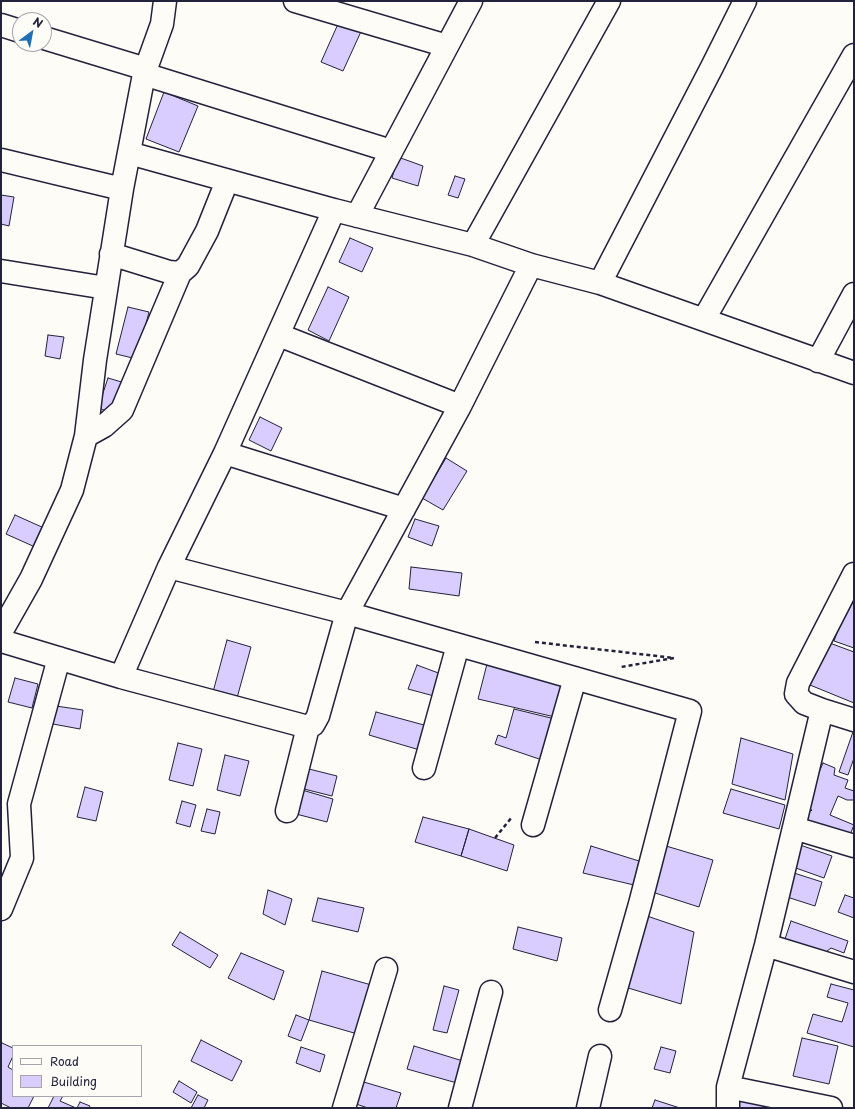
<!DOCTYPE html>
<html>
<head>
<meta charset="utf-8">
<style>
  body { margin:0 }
  #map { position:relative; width:855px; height:1109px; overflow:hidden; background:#fdfcf7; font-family:"Playpen Sans",sans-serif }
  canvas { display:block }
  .frame { position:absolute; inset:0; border:2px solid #22223b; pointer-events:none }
  .legend { position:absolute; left:12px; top:1045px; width:130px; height:52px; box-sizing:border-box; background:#fdfcf7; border:1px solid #a5a5ac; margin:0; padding:5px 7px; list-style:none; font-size:12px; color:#22223b }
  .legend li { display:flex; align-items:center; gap:8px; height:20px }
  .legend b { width:20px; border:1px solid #a5a5ac }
  .north { position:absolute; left:12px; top:12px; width:40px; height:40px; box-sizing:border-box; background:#fdfcf7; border:1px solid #a5a5ac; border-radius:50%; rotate:32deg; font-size:11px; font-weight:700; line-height:16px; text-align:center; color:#22223b }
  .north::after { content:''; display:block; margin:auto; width:14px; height:18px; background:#1f6fb2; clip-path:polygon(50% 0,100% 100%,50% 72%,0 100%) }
</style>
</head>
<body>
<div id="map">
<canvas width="855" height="1109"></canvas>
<div class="frame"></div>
<ul class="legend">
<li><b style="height:5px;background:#fdfcf7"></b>Road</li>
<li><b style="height:11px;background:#d9ccfe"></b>Building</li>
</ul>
<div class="north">N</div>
</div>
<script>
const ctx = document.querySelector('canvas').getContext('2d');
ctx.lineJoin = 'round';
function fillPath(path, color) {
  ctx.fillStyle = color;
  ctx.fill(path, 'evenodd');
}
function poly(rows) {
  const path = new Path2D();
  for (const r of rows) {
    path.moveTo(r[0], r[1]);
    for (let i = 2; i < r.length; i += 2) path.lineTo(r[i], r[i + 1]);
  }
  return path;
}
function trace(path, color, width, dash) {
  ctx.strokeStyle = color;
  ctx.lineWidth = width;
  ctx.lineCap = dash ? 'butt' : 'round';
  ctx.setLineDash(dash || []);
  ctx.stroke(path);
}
const building = poly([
  [342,15,364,25,343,71,321,62,342,15],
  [164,92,198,106,179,152,146,139,164,92],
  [398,157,423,166,418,186,392,178,398,157],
  [455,176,465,179,458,198,448,195,455,176],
  [1,195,14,197,9,226,1,224,1,195],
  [350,238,373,248,362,272,339,262,350,238],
  [328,287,349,297,329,341,308,330,328,287],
  [128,307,149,312,137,359,116,354,128,307],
  [48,335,64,337,60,359,45,356,48,335],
  [108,378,125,383,115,414,98,408,108,378],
  [260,417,282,428,271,451,249,440,260,417],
  [446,458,467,471,443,510,422,498,446,458],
  [15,515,44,528,35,547,6,534,15,515],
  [415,519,439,526,432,546,408,537,415,519],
  [411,567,462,573,459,596,409,589,411,567],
  [849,599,854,601,854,648,834,641,849,599],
  [227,640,251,647,237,698,213,692,227,640],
  [827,642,854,652,854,703,810,685,827,642],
  [487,664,562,685,555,717,478,699,487,664],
  [417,665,441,674,434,696,408,689,417,665],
  [15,678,38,684,32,708,8,702,15,678],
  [56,706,83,710,80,729,53,724,56,706],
  [514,709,555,719,542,760,495,744,498,735,506,738,514,709],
  [376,712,424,725,423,751,369,735,376,712],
  [854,729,854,758,848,775,839,772,854,729],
  [741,738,793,754,785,800,732,784,741,738],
  [178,743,202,749,193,786,169,780,178,743],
  [225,755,249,761,240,796,217,790,225,755],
  [823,763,835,768,834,775,848,780,845,788,854,791,854,800,847,800,838,796,830,815,854,825,847,842,796,821,802,807,811,811,812,810,804,807,823,763],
  [309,769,337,776,332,796,304,789,309,769],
  [85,787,103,792,96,821,77,817,85,787],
  [731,789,785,805,779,829,723,813,731,789],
  [302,790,333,799,327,822,296,814,302,790],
  [182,801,196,805,190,827,176,823,182,801],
  [207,809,220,812,215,834,201,831,207,809],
  [423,817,469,829,461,856,415,842,423,817],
  [469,829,514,845,507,871,461,856,469,829],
  [800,845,832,856,824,878,793,867,800,845],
  [591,846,639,861,634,885,583,873,591,846],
  [666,846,713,860,699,907,652,892,666,846],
  [794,873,822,882,815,906,787,897,794,873],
  [268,890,292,899,285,925,263,914,268,890],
  [845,895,854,898,854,918,838,912,845,895],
  [318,898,364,908,358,932,312,921,318,898],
  [647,916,694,932,681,1004,625,987,647,916],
  [791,921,848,941,844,953,831,948,822,955,784,942,791,921],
  [518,927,562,938,557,961,513,949,518,927],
  [180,932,218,955,210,968,172,945,180,932],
  [241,953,284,971,274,1000,228,978,241,953],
  [322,971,375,986,361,1035,309,1020,322,971],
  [831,984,854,990,854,1047,807,1033,813,1014,842,1022,848,1003,827,997,831,984],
  [444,986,459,990,447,1033,433,1030,444,986],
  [296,1015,309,1020,301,1041,288,1036,296,1015],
  [802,1038,838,1046,829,1084,793,1076,802,1038],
  [201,1040,242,1061,232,1081,191,1061,201,1040],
  [2,1043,13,1048,13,1056,8,1067,13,1070,13,1096,34,1096,28,1108,11,1108,1,1103,1,1044,2,1043],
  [414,1046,463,1061,457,1083,407,1069,414,1046],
  [301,1047,325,1055,320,1072,296,1063,301,1047],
  [661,1047,676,1051,670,1073,654,1069,661,1047],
  [357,1080,401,1093,396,1108,368,1108,350,1102,357,1080],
  [179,1081,197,1092,191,1103,173,1092,179,1081],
  [198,1095,208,1100,204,1108,191,1108,198,1095],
  [54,1096,63,1096,60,1101,76,1108,48,1108,54,1096],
  [740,1097,782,1108,734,1108,740,1097],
  [655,1100,680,1108,652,1108,655,1100],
  [80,1102,90,1106,89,1108,77,1108,80,1102]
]);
fillPath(building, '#d9ccfe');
trace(building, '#22223b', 1);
const street = poly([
  [295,1,447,46],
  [1,25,20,31],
  [44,38,146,69],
  [144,74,391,151],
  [129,153,334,210,473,245,531,265,600,283,854,373],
  [1,160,122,189],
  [357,216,471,1],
  [473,245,609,1],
  [111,254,169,272,180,273,188,266,207,231,227,181],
  [1,271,106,288],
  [600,283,712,67,745,1],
  [704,319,854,55],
  [279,335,460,406],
  [818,361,854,294],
  [86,436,104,426,122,410,180,273],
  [225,453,404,509],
  [169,567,347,613,690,711,640,904,610,1010],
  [854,574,798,683,796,694,804,703,822,710,854,720],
  [1,632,31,579,72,490,86,436,95,360,122,189,144,74,162,24,165,1],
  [1,639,5,642,121,677,308,727,313,725,318,716,347,613,460,406,531,265],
  [121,677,169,567,225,453,334,210],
  [424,768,458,645],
  [287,811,308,727],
  [533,825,575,678],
  [794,828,854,846],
  [1,909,22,858,19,804,59,658],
  [766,945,854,972],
  [728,1087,831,1108],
  [344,1108,386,969],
  [460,1108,491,992],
  [588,1108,600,1056],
  [728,1108,728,1087,766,945,822,710]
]);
trace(street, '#22223b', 25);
trace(poly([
  [535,642,674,658,621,667],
  [495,838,512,817]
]), '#22223b', 2.5, [4, 3]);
trace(street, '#fdfcf7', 22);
</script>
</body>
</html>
